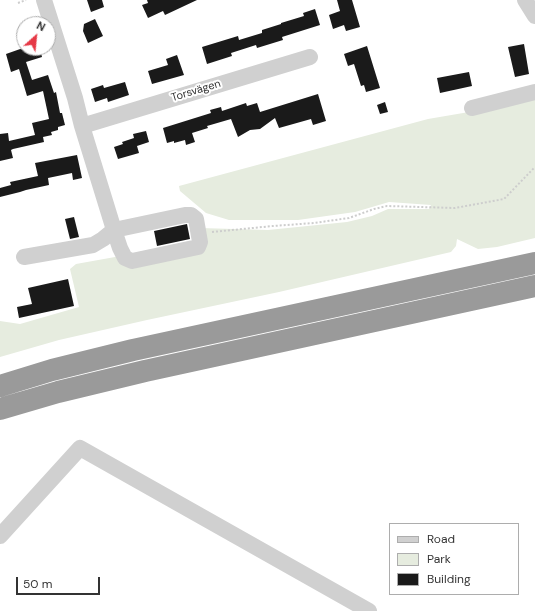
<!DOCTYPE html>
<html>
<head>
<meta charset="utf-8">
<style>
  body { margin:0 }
  #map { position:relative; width:535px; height:611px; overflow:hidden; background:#fff; font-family:"DM Sans",sans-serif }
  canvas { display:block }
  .legend { position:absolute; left:389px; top:523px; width:130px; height:72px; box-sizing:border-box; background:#fff; border:1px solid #adadad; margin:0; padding:5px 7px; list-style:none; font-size:12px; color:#333 }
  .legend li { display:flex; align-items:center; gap:8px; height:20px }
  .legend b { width:20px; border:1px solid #adadad }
  .north { position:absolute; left:16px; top:16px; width:40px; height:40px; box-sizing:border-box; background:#fff; border:1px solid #adadad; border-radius:50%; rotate:27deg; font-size:11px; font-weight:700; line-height:16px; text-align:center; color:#333 }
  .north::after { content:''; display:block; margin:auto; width:14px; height:18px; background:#e63946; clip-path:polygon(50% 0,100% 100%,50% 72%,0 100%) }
  .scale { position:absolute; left:16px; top:577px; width:84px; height:18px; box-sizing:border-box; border:2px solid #333; border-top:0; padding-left:5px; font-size:12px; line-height:14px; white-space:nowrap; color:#333; -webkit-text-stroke:3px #fff; paint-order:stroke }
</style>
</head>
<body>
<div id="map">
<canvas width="535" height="611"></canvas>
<ul class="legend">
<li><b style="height:5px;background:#d0d0d0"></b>Road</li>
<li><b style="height:11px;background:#e6ecdf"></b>Park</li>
<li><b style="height:11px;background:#1a1a1a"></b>Building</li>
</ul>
<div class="north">N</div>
<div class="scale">50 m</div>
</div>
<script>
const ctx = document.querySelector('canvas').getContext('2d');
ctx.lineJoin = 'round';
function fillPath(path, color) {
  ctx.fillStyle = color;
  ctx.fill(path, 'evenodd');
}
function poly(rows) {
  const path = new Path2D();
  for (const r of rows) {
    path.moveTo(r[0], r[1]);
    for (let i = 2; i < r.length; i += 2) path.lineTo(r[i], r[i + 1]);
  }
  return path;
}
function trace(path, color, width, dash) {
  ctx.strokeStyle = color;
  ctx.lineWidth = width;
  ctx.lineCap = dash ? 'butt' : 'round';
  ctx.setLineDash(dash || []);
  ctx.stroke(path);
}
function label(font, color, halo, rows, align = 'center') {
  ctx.font = font + ' "DM Sans",sans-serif';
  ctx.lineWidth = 4;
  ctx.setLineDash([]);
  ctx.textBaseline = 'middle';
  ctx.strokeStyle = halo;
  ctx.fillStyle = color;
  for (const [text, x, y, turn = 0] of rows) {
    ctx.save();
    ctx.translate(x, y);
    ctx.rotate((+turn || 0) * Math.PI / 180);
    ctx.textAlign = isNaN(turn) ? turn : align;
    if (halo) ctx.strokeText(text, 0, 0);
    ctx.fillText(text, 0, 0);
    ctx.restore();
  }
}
fillPath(poly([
  [535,94,535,238,497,247,478,249,457,239,456,246,451,252,279,292,147,320,59,340,0,357,0,321,20,324,79,307,70,269,76,264,154,250,200,247,200,228,268,230,347,222,372,216,388,209,429,209,431,205,389,202,355,212,298,220,229,220,206,213,180,191,179,186,428,119,469,112]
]), '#e6ecdf');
fillPath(poly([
  [87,0,102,0,104,7,91,12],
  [147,0,197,0,165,15,163,11,148,18,142,5,148,3],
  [337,0,352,0,360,27,346,31,344,25,333,29,329,15,340,11],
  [315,9,320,25,282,37,283,40,257,48,256,45,231,53,232,56,207,64,202,47,238,36,239,40,262,33,262,30,281,24,281,23,304,16,303,13],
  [95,19,103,36,88,43,83,31,84,24],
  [524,44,529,74,515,77,508,47],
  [367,46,380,88,366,92,364,85,361,86,354,64,348,66,344,54],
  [23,48,40,48,42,57,26,62,32,80,48,75,54,93,56,92,60,113,62,113,65,125,58,127,58,130,51,132,52,135,43,137,44,142,13,149,11,150,13,158,0,161,0,134,8,133,9,141,35,135,32,123,49,119,43,91,27,96,19,69,11,72,6,54],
  [177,55,184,75,152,84,148,71,168,65,166,59],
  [469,72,472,86,440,93,437,78],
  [125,82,129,95,108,102,107,98,95,102,91,89,103,85,104,88],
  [318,94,326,121,313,125,311,119,279,128,275,118,260,129,250,130,238,137,231,119,207,126,208,128,192,133,195,142,186,145,185,140,174,143,174,141,167,143,163,128,211,113,210,110,221,107,222,111,246,103,247,106,257,103,260,112],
  [385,102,388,112,380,114,377,105],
  [146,131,149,142,137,146,139,153,118,159,114,147,123,144,122,142,134,138,133,134],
  [77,155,82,178,73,180,72,173,48,178,49,185,26,190,20,192,0,197,0,188,11,185,10,182,38,176,35,163],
  [74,217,79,237,70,239,65,219],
  [187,224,190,239,157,246,154,231],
  [68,279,74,306,19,318,17,307,32,304,28,288]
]), '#1a1a1a');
trace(poly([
  [18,3,26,0],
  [212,232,273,226,314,223,349,218,374,209,387,206,455,208,504,199,535,167]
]), '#cdcdcd', 2, [2, 2]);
trace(poly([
  [44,0,75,98,82,126,310,57],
  [525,0,535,16],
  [472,108,535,92],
  [24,257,93,245,103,239,114,230,185,215,191,215,196,219,200,242,198,247,132,261,125,258,120,248,114,230,82,126],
  [0,536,80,448,369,611]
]), '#d0d0d0', 16);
trace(poly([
  [0,386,52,370,133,350,535,263],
  [0,409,58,392,145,371,535,286]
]), '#9a9a9a', 22);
label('11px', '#333', '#fff', [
  ["Torsvägen",196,91,-17]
]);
</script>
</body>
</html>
